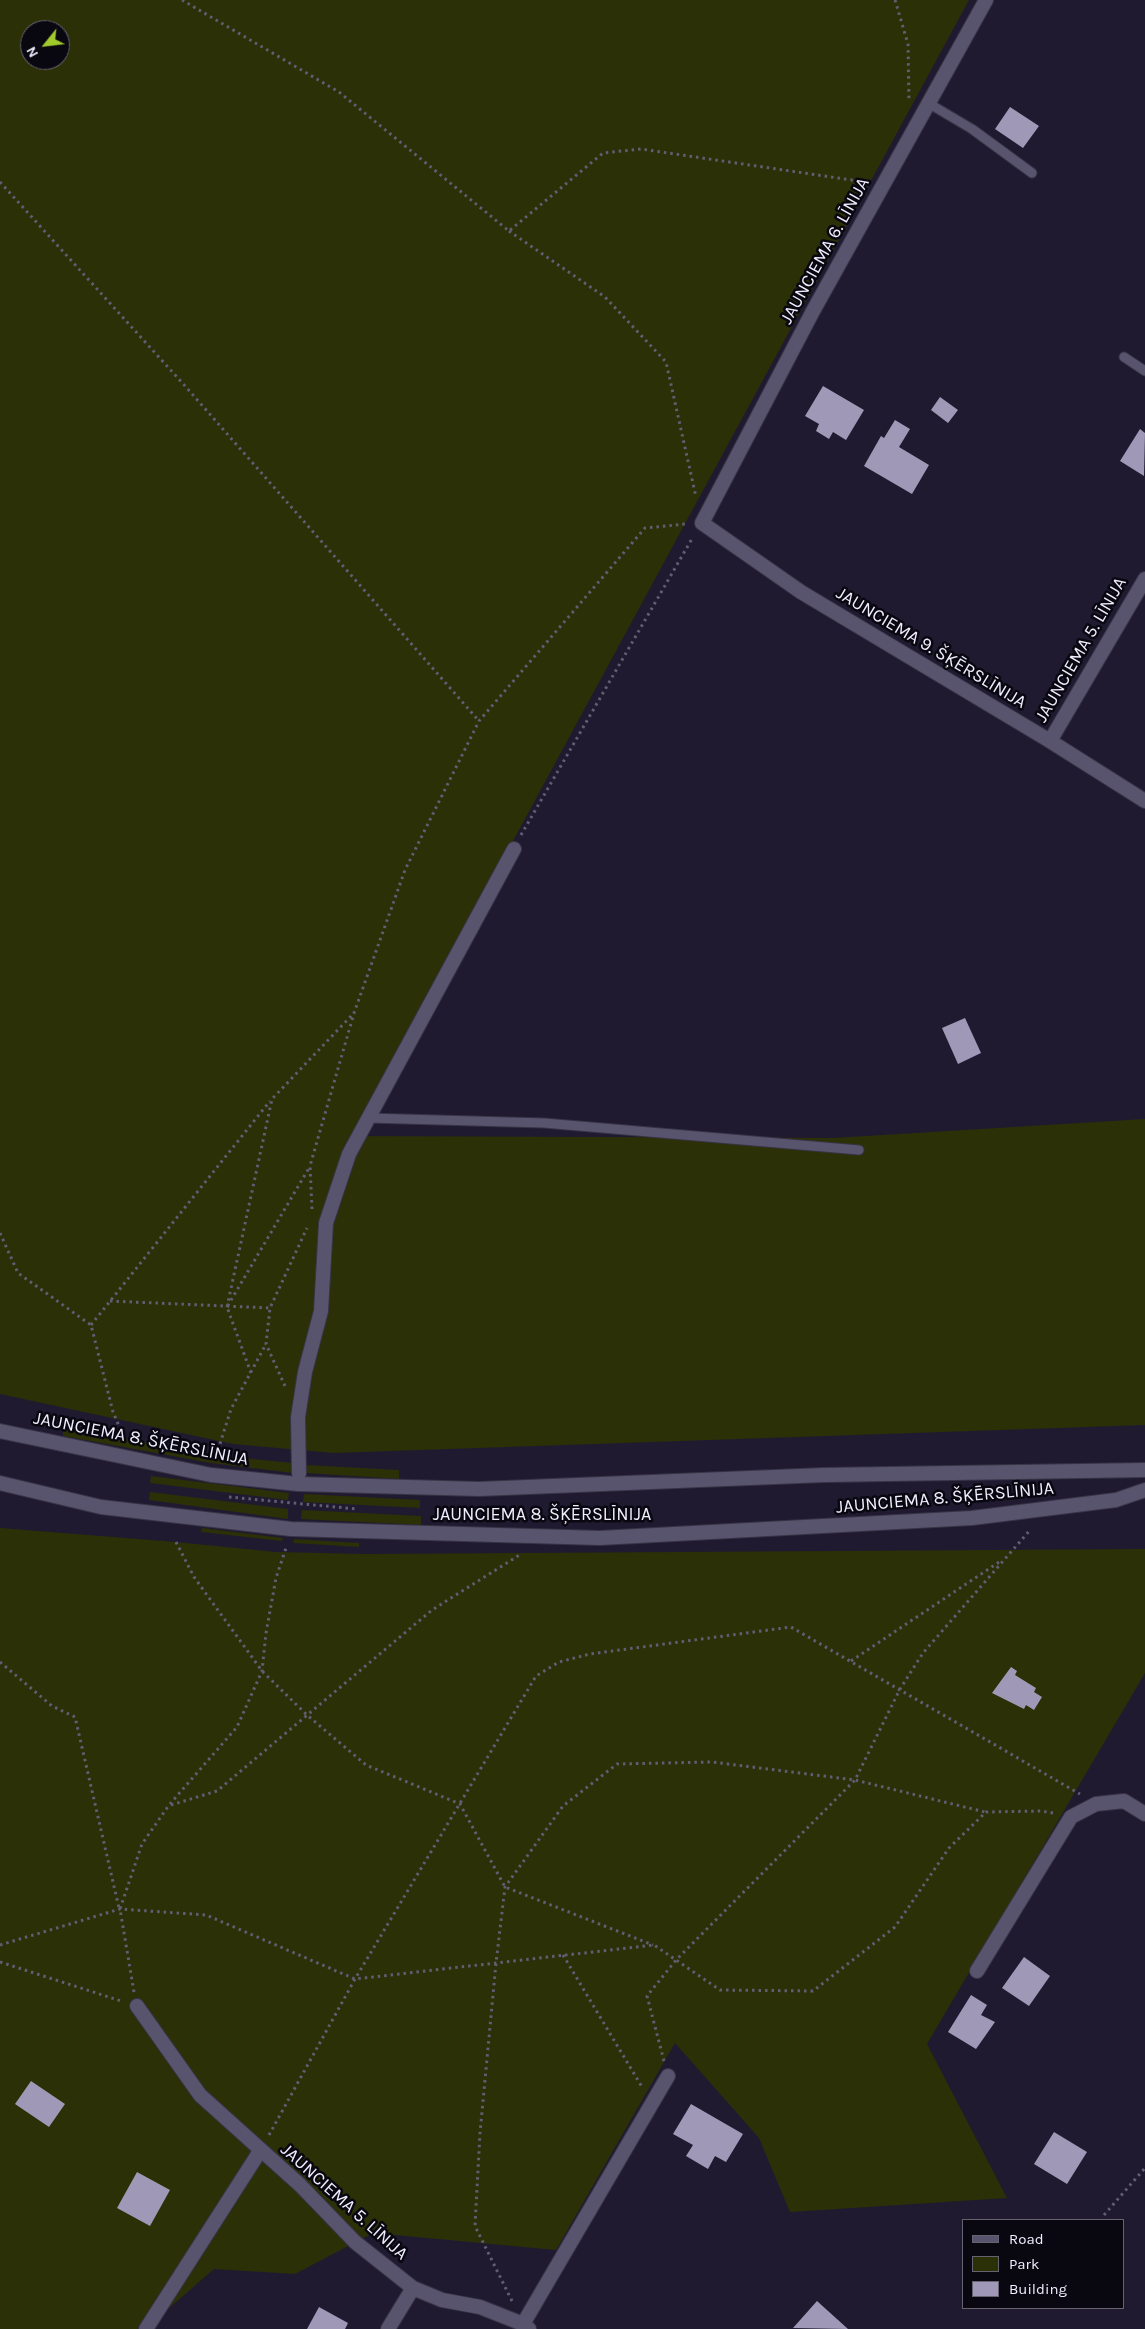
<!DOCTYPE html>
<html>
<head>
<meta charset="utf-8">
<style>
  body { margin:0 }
  #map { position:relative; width:1145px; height:2329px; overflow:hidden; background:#201a31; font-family:Karla,sans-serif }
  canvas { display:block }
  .legend { position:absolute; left:962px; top:2219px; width:162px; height:90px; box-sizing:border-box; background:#090710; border:1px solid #65636f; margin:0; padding:6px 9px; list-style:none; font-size:15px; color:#f0eefe }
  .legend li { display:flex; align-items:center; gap:10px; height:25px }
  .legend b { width:25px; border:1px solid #65636f }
  .north { position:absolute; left:20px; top:20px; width:50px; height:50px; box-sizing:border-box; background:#090710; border:1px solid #65636f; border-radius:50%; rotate:241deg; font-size:14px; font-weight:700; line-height:20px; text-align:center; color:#f0eefe }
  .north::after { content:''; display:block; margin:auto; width:18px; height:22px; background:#a0c92b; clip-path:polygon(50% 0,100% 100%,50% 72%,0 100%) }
</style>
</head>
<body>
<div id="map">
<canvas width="1145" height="2329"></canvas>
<ul class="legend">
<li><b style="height:6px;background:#59546e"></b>Road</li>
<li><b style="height:14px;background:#2b3007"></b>Park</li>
<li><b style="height:14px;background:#9f99b7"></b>Building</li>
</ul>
<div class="north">N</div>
</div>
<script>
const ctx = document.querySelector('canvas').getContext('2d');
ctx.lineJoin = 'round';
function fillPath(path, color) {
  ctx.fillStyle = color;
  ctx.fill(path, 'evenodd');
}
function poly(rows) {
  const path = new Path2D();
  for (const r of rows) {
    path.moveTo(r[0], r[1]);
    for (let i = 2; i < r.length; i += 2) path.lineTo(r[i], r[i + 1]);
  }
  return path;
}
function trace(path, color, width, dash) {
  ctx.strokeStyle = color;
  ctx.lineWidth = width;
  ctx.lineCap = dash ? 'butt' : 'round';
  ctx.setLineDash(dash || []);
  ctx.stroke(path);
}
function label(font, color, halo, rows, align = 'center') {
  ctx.font = font + ' Karla,sans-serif';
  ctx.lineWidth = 5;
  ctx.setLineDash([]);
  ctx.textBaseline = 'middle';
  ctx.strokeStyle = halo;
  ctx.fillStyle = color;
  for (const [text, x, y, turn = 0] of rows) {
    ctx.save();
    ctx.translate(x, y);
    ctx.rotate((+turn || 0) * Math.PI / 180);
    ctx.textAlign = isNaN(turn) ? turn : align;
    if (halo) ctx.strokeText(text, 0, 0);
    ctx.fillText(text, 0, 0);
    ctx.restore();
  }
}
fillPath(poly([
  [0,0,969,0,353,1136,833,1138,1145,1119,1145,1425,333,1453,233,1444,0,1394],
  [30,30,60,30,60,60,30,60],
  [63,1426,212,1455,293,1463,293,1473,211,1463,63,1436],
  [306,1465,399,1470,399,1479,305,1473],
  [151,1476,289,1493,288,1500,150,1483],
  [150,1492,288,1509,288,1519,149,1500],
  [304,1494,420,1500,420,1508,303,1502],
  [302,1510,421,1516,421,1525,301,1519],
  [0,1528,176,1542,276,1552,366,1554,1145,1549,1145,1673,927,2044,1007,2198,790,2212,759,2138,675,2043,556,2250,373,2233,295,2274,214,2269,145,2329,0,2329],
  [202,1528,283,1538,282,1541,201,1532],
  [294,1539,359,1543,359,1547,293,1543]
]), '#2b3007');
fillPath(poly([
  [1010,107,1039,126,1023,148,995,129],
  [823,386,864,410,846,440,833,432,829,439,816,431,819,424,805,416],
  [940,397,958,410,948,423,931,410],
  [895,420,910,429,899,447,929,465,912,494,864,466,881,436,884,438],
  [1140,429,1145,433,1144,476,1120,461],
  [965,1018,981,1053,958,1064,942,1028],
  [1011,1667,1017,1671,1015,1675,1036,1688,1034,1692,1042,1697,1034,1710,1026,1705,1024,1709,992,1693],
  [1024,1957,1050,1976,1029,2006,1002,1988],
  [971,1995,987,2005,981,2015,995,2022,976,2049,948,2032],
  [31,2081,65,2104,49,2127,15,2104],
  [691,2104,743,2134,726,2162,715,2156,708,2169,686,2156,693,2145,673,2134],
  [1054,2132,1087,2152,1067,2184,1034,2164],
  [137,2172,170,2190,150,2226,117,2208],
  [817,2301,848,2329,793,2328],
  [319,2307,348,2323,345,2329,307,2329]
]), '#9f99b7');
const service = poly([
  [928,103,972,129,1032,173],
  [1124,357,1145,371],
  [368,1118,544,1123,859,1150]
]);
const minor = poly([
  [986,0,813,311,702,523,801,592,1050,741,1145,801],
  [1050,741,1145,579],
  [0,1431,211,1475,298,1484,479,1489,824,1475,1145,1470],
  [299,1473,298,1417,305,1372,321,1311,326,1223,349,1154,514,849],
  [0,1483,101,1507,291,1529,600,1538,972,1518,1116,1500,1145,1490],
  [977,1971,1071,1817,1096,1804,1124,1801,1145,1814],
  [137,2006,200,2095,300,2185,355,2242,413,2288,388,2329],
  [413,2288,442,2300,480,2307,523,2324,529,2329],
  [523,2324,668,2076],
  [146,2329,260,2151]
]);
trace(service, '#383446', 11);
trace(minor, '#383446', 16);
trace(poly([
  [182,0,339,92,509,231,603,153,641,149,865,182],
  [895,0,908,44,909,102],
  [0,182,186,387,479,721],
  [509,231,605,297,666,362,696,497],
  [521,835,693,537],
  [312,1209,310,1166,354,1013,405,870,479,721,645,528,686,524],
  [0,1233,18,1273,91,1325,113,1412,122,1433],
  [110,1301,270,1308],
  [227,1307,272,1099,353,1014],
  [91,1325,270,1101],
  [251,1373,227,1307,309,1168],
  [285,1386,266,1344,270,1308,307,1228],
  [218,1450,231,1409,266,1344],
  [229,1497,357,1509],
  [176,1542,194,1577,262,1671,307,1715,366,1765,460,1804,505,1887,653,1945],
  [851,1661,1002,1560],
  [0,1662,52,1706,75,1717,119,1908],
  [171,1805,217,1791,432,1610,521,1554],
  [0,1945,120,1909,206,1915,355,1979,654,1945,720,1990,813,1991,895,1927,949,1848,986,1812,1041,1811,1053,1813],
  [563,1955,642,2087],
  [0,1962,121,2001],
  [134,1992,120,1909,142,1844,169,1805,237,1727,262,1671,266,1633,276,1578,287,1545],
  [664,2061,647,1996,676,1960,855,1780,900,1689,923,1653,1031,1529],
  [269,2135,355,1979,536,1676,559,1662,590,1654,791,1627,1080,1794],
  [1104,2215,1145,2168],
  [512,2301,475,2226,480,2133,496,1963,505,1887,563,1806,617,1764,712,1762,855,1780,985,1812]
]), '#625d72', 3, [2.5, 4]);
trace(service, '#59546e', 9);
trace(minor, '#59546e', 14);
label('18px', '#f0eefe', '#090710', [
  ["JAUNCIEMA 6. LĪNIJA",825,251,-61],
  ["JAUNCIEMA 9. ŠĶĒRSLĪNIJA",931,648,31],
  ["JAUNCIEMA 5. LĪNIJA",1081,650,-60],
  ["JAUNCIEMA 8. ŠĶĒRSLĪNIJA",141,1439,11],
  ["JAUNCIEMA 8. ŠĶĒRSLĪNIJA",945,1498,-5],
  ["JAUNCIEMA 8. ŠĶĒRSLĪNIJA",542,1515],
  ["JAUNCIEMA 5. LĪNIJA",344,2202,42]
]);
</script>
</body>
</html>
